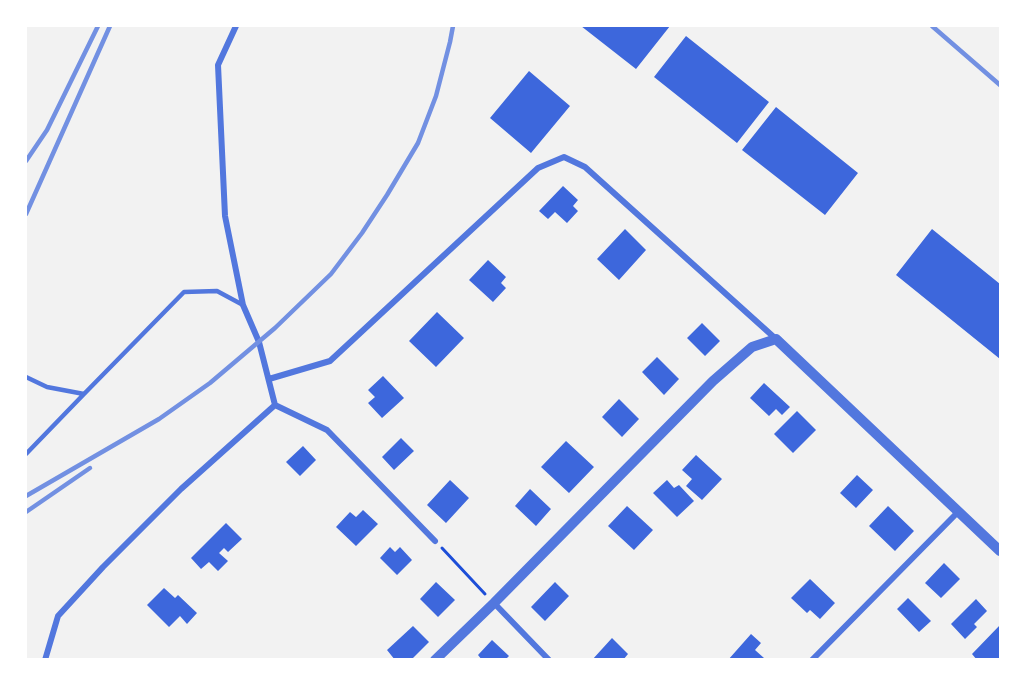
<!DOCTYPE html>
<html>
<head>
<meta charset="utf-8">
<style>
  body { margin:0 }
  #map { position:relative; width:1026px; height:685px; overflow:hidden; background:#f2f2f2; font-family:Lora,serif }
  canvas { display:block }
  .frame { position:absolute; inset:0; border:27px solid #fff; pointer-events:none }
</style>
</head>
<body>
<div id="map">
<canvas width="1026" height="685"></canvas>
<div class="frame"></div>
</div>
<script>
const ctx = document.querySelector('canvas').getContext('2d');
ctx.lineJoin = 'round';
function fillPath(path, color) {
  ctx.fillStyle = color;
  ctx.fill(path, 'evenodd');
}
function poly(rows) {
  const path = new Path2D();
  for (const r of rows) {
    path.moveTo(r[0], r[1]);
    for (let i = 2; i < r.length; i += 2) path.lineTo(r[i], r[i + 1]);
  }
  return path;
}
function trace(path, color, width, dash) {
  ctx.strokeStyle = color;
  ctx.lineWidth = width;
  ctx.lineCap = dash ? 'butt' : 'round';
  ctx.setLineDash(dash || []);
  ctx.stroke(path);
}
fillPath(poly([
  [581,26,670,26,636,69],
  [686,36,769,102,737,143,654,77],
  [529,71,570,106,531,153,490,118],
  [776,107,858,173,825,215,742,150],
  [563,186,578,200,573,206,578,211,567,223,555,212,548,219,539,211],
  [625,229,646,250,619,280,597,259],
  [932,229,1000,284,1000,359,896,275],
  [488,260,506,277,501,283,506,288,493,302,469,280],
  [437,312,464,338,436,367,409,341],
  [702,323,720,341,705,356,687,338],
  [657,357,679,379,664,395,642,372],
  [383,376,404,398,382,418,368,403,375,397,368,390],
  [764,383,790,407,782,415,776,409,769,416,750,398],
  [619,399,639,419,622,437,602,417],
  [797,411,816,430,793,453,774,434],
  [401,438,414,451,394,470,382,457],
  [566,441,594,467,569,493,541,467],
  [303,446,316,460,300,476,286,462],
  [696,455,722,479,702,500,686,486,692,479,682,470],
  [857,475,873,490,856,508,840,493],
  [450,480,469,498,446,523,427,505],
  [667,480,674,488,679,485,694,501,677,517,653,493],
  [530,489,551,509,536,526,515,506],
  [627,506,653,530,634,550,608,526],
  [888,506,914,531,895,551,869,526],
  [363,510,378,524,356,546,336,527,350,512,356,517],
  [226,523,242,539,228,552,224,548,219,553,228,561,218,571,209,562,201,569,191,558],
  [390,547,395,552,400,547,412,560,397,575,380,558],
  [944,563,960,579,941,598,925,583],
  [810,579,835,603,820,619,810,610,807,613,791,598],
  [436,582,455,600,438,617,420,599],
  [555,582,569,596,545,621,531,607],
  [164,588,175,598,178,595,197,613,187,624,180,616,169,627,147,605],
  [908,598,931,621,919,632,897,609],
  [976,599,987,611,974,624,977,627,965,639,951,624],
  [1000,625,1000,660,991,660,989,658,988,660,977,660,972,654],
  [413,626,429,642,411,660,395,660,387,650],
  [751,634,761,643,755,650,764,658,763,660,728,660],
  [612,638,628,654,623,660,592,660],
  [492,640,509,656,505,660,482,660,478,655]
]), '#3d67dc');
trace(poly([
  [442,548,485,594]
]), '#1d4ed8', 3);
trace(poly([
  [26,377,47,387,84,394,184,292,217,291,243,305],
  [26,454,84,394]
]), '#5277de', 4.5);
trace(poly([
  [236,26,218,65,225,216,243,305,259,342,275,405,327,430,435,541],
  [269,379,330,361,538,168,564,157,585,167,776,339],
  [494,603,549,660],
  [45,660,58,616,103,567,181,489,275,405],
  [812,660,958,512]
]), '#5277de', 6);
trace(poly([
  [435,660,494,603,713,381,752,347,776,339,1000,551]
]), '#5277de', 10);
trace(poly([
  [932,26,1000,85],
  [26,161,47,130,98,26],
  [26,214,110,26],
  [26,496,159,419,210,383,275,328,331,274,362,233,387,195,418,143,436,96,450,42,453,26],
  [26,512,90,468]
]), '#7290e2', 4.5);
</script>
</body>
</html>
